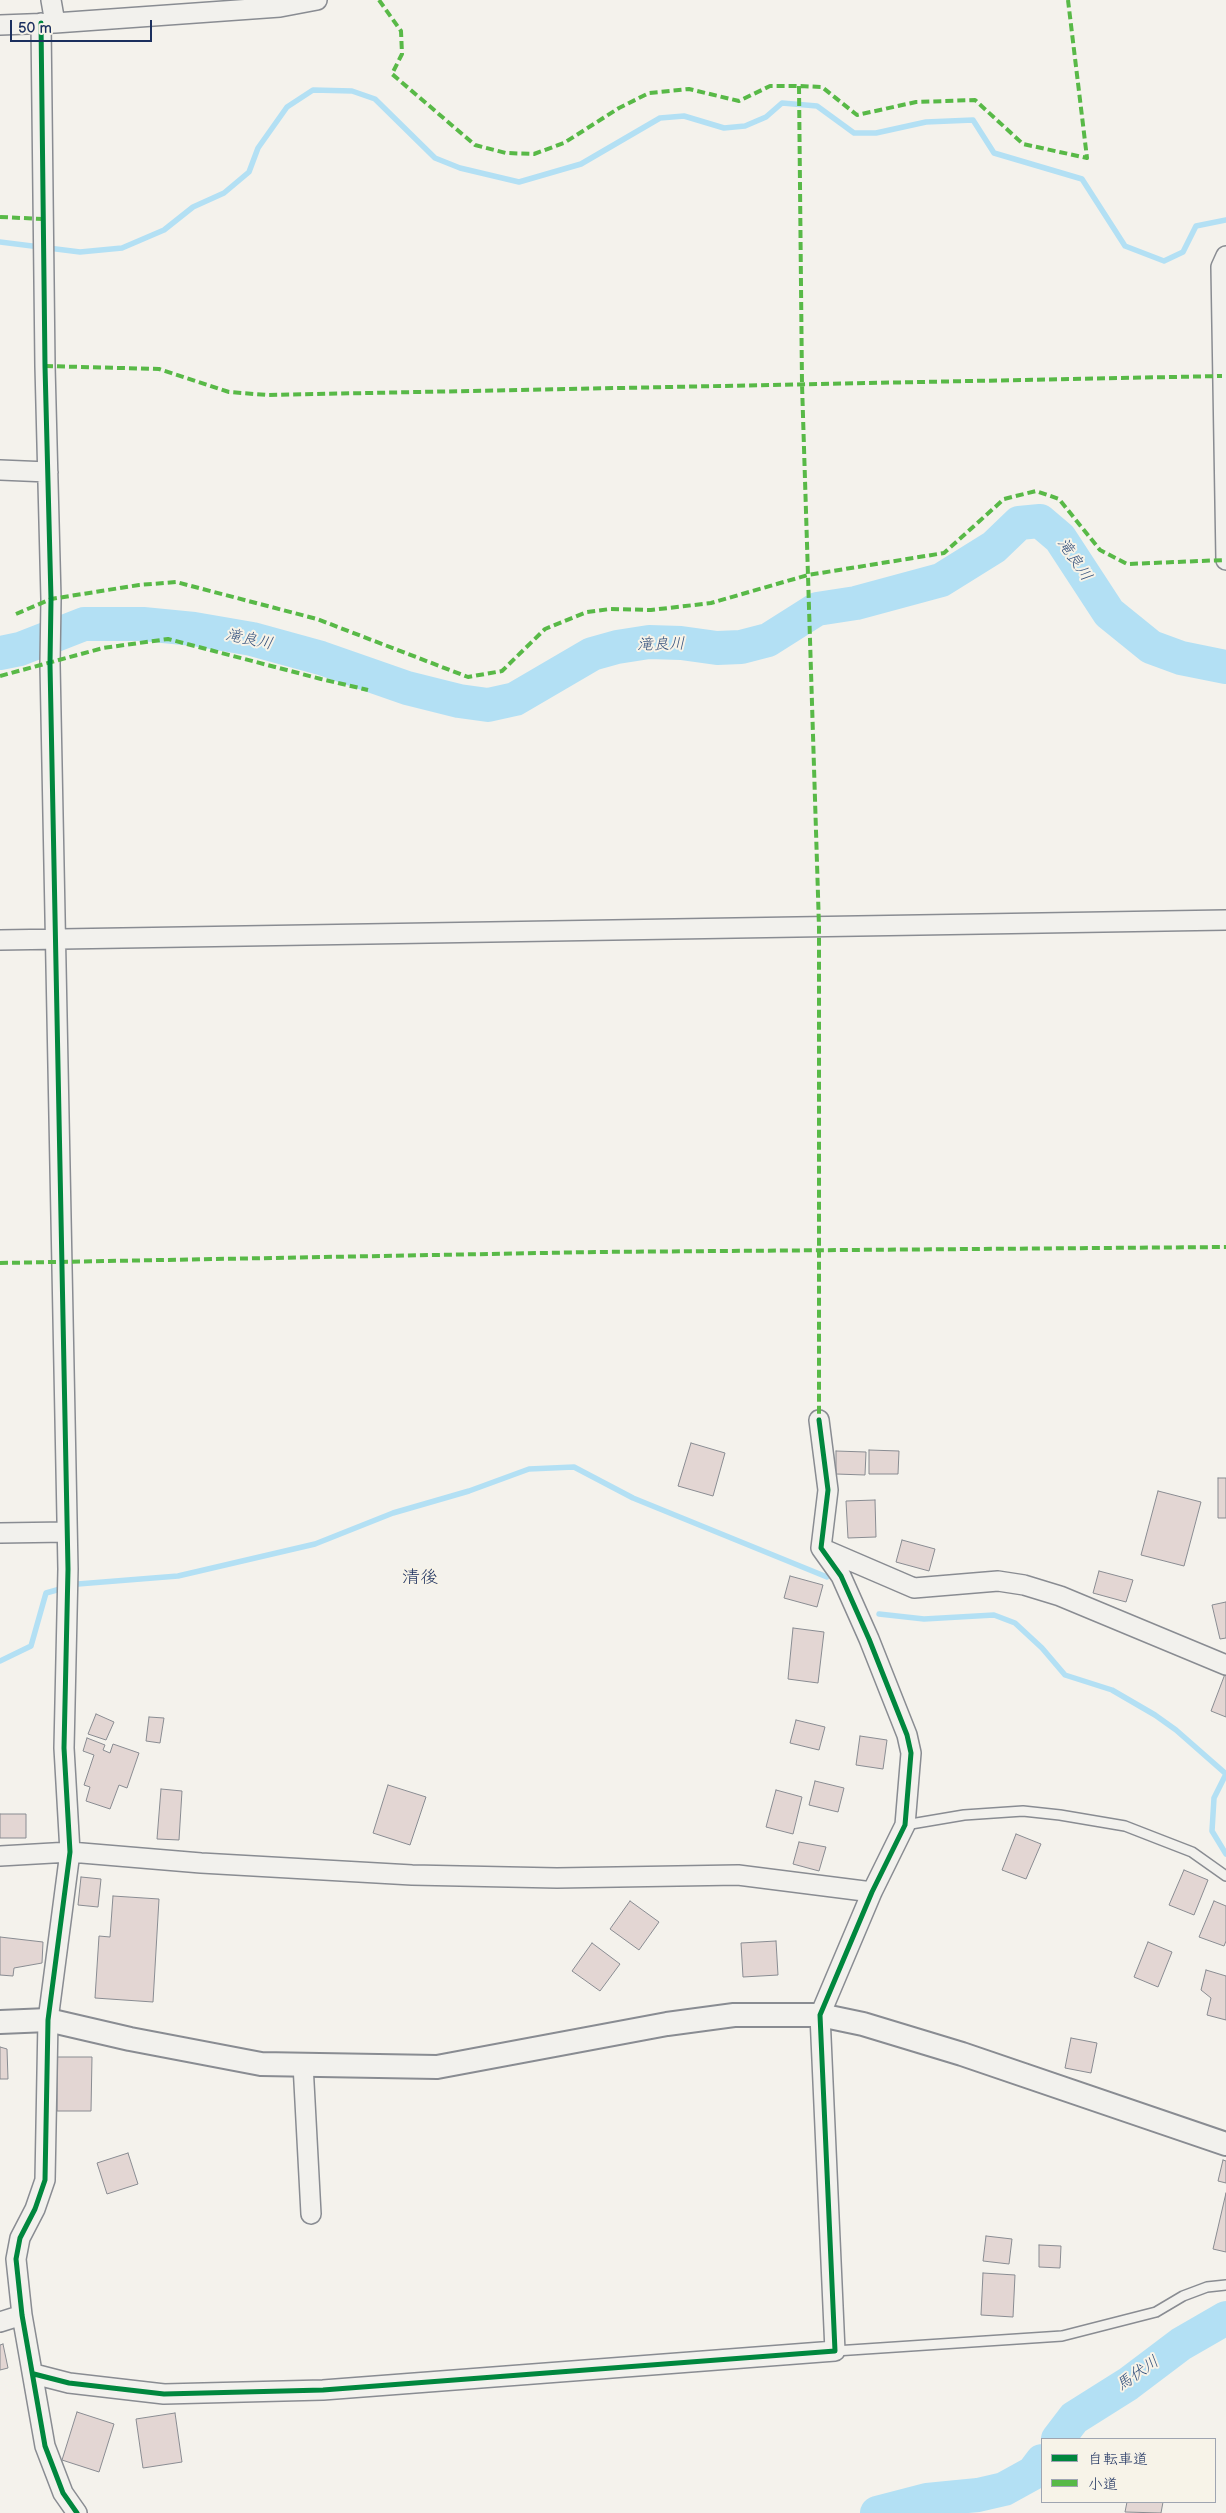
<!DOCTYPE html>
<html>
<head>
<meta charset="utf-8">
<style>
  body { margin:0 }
  #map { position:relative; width:1226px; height:2513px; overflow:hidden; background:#f4f2ec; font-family:"Balsamiq Sans","Klee One",sans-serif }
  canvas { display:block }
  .legend { position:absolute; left:1041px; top:2438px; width:175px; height:65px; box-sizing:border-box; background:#f7f3e8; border:1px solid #9fa5b1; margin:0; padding:6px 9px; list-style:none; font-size:15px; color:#1b2f5e }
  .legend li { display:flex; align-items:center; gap:10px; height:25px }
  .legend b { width:25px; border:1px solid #9fa5b1 }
  .scale { position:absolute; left:10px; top:20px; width:142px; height:22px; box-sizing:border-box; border:2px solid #1b2f5e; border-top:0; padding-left:6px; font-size:15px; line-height:18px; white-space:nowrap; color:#1b2f5e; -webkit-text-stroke:4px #f7f3e8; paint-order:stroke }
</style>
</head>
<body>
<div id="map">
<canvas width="1226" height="2513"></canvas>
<ul class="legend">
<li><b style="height:6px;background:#00873e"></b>自転車道</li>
<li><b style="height:6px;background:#58b947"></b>小道</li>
</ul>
<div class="scale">50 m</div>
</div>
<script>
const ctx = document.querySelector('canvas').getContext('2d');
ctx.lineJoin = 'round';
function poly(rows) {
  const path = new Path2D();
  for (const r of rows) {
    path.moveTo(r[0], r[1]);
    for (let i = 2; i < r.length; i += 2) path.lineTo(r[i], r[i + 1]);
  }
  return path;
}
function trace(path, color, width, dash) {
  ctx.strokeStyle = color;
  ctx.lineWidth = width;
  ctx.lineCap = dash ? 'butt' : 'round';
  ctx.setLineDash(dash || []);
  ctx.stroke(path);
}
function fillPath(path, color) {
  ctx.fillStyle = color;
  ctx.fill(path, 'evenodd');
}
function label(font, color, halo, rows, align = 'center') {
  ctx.font = font + ' "Balsamiq Sans","Klee One",sans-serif';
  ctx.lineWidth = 4;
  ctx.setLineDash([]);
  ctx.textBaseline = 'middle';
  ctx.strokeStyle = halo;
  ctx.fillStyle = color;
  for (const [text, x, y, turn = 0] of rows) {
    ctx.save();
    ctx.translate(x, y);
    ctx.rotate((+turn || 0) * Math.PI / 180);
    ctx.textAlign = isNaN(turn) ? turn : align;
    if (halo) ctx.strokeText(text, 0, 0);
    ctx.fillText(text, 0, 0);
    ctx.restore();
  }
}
trace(poly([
  [0,242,80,252,122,248,164,230,193,207,224,193,249,172,258,148,287,107,313,90,352,91,375,99,435,158,460,168,519,182,581,164,660,118,684,116,724,128,745,126,766,117,782,103,817,106,854,133,876,133,926,122,973,120,994,153,1082,179,1125,246,1164,261,1183,252,1196,226,1226,220],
  [879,1614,924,1619,994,1615,1015,1623,1042,1648,1065,1675,1112,1690,1155,1715,1176,1730,1226,1774,1214,1798,1212,1831,1226,1854],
  [0,1661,31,1646,46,1593,78,1584,178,1576,315,1544,393,1513,469,1491,529,1469,574,1467,633,1498,827,1577]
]), '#b3e0f4', 5.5);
trace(poly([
  [0,653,20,649,84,624,143,624,194,629,252,639,321,658,407,688,459,701,488,705,515,699,592,654,617,647,649,642,681,643,717,648,741,647,768,640,817,609,856,603,941,580,994,547,1019,523,1040,521,1060,538,1109,613,1151,647,1181,658,1226,667],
  [1058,2439,1074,2418,1128,2384,1181,2344,1226,2318],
  [877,2513,927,2500,978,2495,1004,2489,1033,2473,1042,2461]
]), '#b3e0f4', 34);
const building = poly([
  [691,1443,725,1453,713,1496,678,1486,691,1443],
  [869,1450,899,1451,898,1474,869,1474,869,1450],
  [836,1451,866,1452,865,1475,836,1474,836,1451],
  [1218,1478,1226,1478,1226,1518,1218,1518,1218,1478],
  [1158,1491,1201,1502,1184,1566,1141,1555,1158,1491],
  [875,1500,876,1537,848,1538,846,1501,875,1500],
  [902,1540,935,1549,929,1571,896,1562,902,1540],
  [1099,1571,1133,1580,1126,1602,1093,1593,1099,1571],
  [790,1576,823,1585,817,1607,784,1598,790,1576],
  [1226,1602,1226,1638,1220,1639,1212,1605,1226,1602],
  [793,1628,824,1632,818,1683,788,1679,793,1628],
  [1225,1674,1226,1674,1226,1717,1211,1711,1225,1674],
  [96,1714,114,1722,106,1740,88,1734,96,1714],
  [149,1717,164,1718,160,1743,146,1741,149,1717],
  [796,1720,825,1727,819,1750,790,1743,796,1720],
  [860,1736,887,1740,883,1769,856,1765,860,1736],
  [87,1738,105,1745,103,1750,110,1753,113,1744,139,1753,127,1788,119,1785,110,1809,86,1801,90,1787,84,1785,94,1755,83,1751,87,1738],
  [815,1781,844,1788,838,1812,809,1805,815,1781],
  [388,1785,426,1797,410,1845,373,1833,388,1785],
  [161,1789,182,1791,179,1840,157,1839,161,1789],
  [776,1790,802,1797,793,1834,766,1827,776,1790],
  [0,1814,26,1814,26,1838,0,1838,0,1814],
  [1016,1834,1041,1844,1026,1879,1002,1870,1016,1834],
  [799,1842,826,1847,819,1871,793,1864,799,1842],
  [1184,1870,1208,1880,1194,1915,1169,1905,1184,1870],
  [81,1877,101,1879,98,1907,78,1905,81,1877],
  [113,1896,159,1899,153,2002,95,1998,99,1936,110,1937,113,1896],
  [630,1901,659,1922,639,1950,610,1929,630,1901],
  [1214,1901,1226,1906,1226,1941,1224,1946,1199,1937,1214,1901],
  [0,1937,43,1942,42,1963,14,1968,13,1976,0,1975,0,1937],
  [776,1941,778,1975,743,1977,741,1943,776,1941],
  [1148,1942,1172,1952,1158,1987,1134,1977,1148,1942],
  [592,1943,620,1964,600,1991,572,1971,592,1943],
  [1206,1970,1226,1976,1226,2020,1207,2015,1211,1998,1201,1990,1206,1970],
  [1071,2038,1097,2043,1091,2073,1065,2068,1071,2038],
  [0,2047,7,2049,8,2079,0,2079,0,2047],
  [57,2057,92,2057,91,2111,57,2111,57,2057],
  [128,2153,138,2184,107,2194,97,2163,128,2153],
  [1223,2160,1226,2161,1226,2183,1218,2181,1223,2160],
  [1226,2193,1226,2252,1213,2249,1226,2193],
  [986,2236,1012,2239,1009,2264,983,2261,986,2236],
  [1039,2245,1061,2246,1060,2268,1039,2267,1039,2245],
  [983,2273,1015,2275,1013,2317,981,2315,983,2273],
  [3,2344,8,2368,0,2370,0,2345,3,2344],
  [77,2412,114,2424,99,2472,62,2460,77,2412],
  [175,2413,182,2462,143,2468,136,2419,175,2413],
  [1127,2502,1163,2502,1161,2513,1125,2512,1127,2502]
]);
fillPath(building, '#e3d6d3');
trace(building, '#898c92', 1);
const service = poly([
  [905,1825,964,1815,1023,1811,1060,1815,1125,1826,1161,1840,1192,1852,1226,1876],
  [835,2351,1062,2336,1156,2312,1183,2296,1207,2287,1226,2285]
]);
const minor = poly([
  [51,0,55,23],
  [41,23,45,366,51,599,50,664,68,1569,64,1748,70,1852,48,2020,45,2180,35,2209,20,2238,16,2259,22,2315,45,2446,63,2493,77,2513],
  [0,25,55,23,280,7,317,0],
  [1226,256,1221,267,1226,560],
  [0,470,48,472],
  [0,940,1226,920],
  [0,1533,67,1532],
  [821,1548,914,1588,998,1581,1024,1585,1060,1596,1226,1665],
  [0,1856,70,1852,201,1863,412,1875,557,1878,738,1875,872,1892],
  [303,2064,311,2214],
  [0,2322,22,2315],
  [34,2374,69,2383,164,2394,323,2390,835,2351,820,2015,872,1892,905,1825,911,1753,907,1735,869,1639,841,1576,821,1548,828,1490,819,1420]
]);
const tertiary = poly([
  [0,2022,48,2020,130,2039,261,2064,437,2067,667,2024,734,2015,820,2015,863,2024,962,2054,1226,2144]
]);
trace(service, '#898c92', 12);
trace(minor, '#898c92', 22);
trace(tertiary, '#898c92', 26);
trace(service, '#f2f1ed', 9);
trace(minor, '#f2f1ed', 19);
trace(tertiary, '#f2f1ed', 22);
trace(poly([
  [379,0,401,31,402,54,392,74,475,145,506,153,534,154,564,143,619,108,649,93,689,89,739,101,770,86,799,86,822,87,857,115,916,102,975,100,1023,144,1087,158,1068,0],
  [799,86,802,384,819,927,819,1420],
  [0,217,43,219],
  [45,366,159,369,229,392,267,395,1222,376],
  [16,614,51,599,139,585,176,582,317,619,468,677,502,671,545,629,587,612,610,609,651,610,711,603,808,575,944,553,1004,499,1036,491,1059,499,1100,550,1127,564,1225,560],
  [0,676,103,648,168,639,321,679,368,690],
  [0,1263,596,1252,1226,1247]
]), '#58b947', 4, [8, 4]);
trace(poly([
  [41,23,45,366,51,599,50,664,68,1569,64,1748,70,1852,48,2020,45,2180,35,2209,20,2238,16,2259,22,2315,45,2446,63,2493,77,2513],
  [34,2374,69,2383,164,2394,323,2390,835,2351,820,2015,872,1892,905,1825,911,1753,907,1735,869,1639,841,1576,821,1548,828,1490,819,1420]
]), '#00873e', 5);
label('italic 16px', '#34517d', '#f7f3e8', [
  ["滝良川",1074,560,56],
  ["滝良川",249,640,12],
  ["滝良川",661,645,-1],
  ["馬伏川",1138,2374,-35]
]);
label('18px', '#1b2f5e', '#f7f3e8', [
  ["清後",420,1578]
]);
</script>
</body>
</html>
